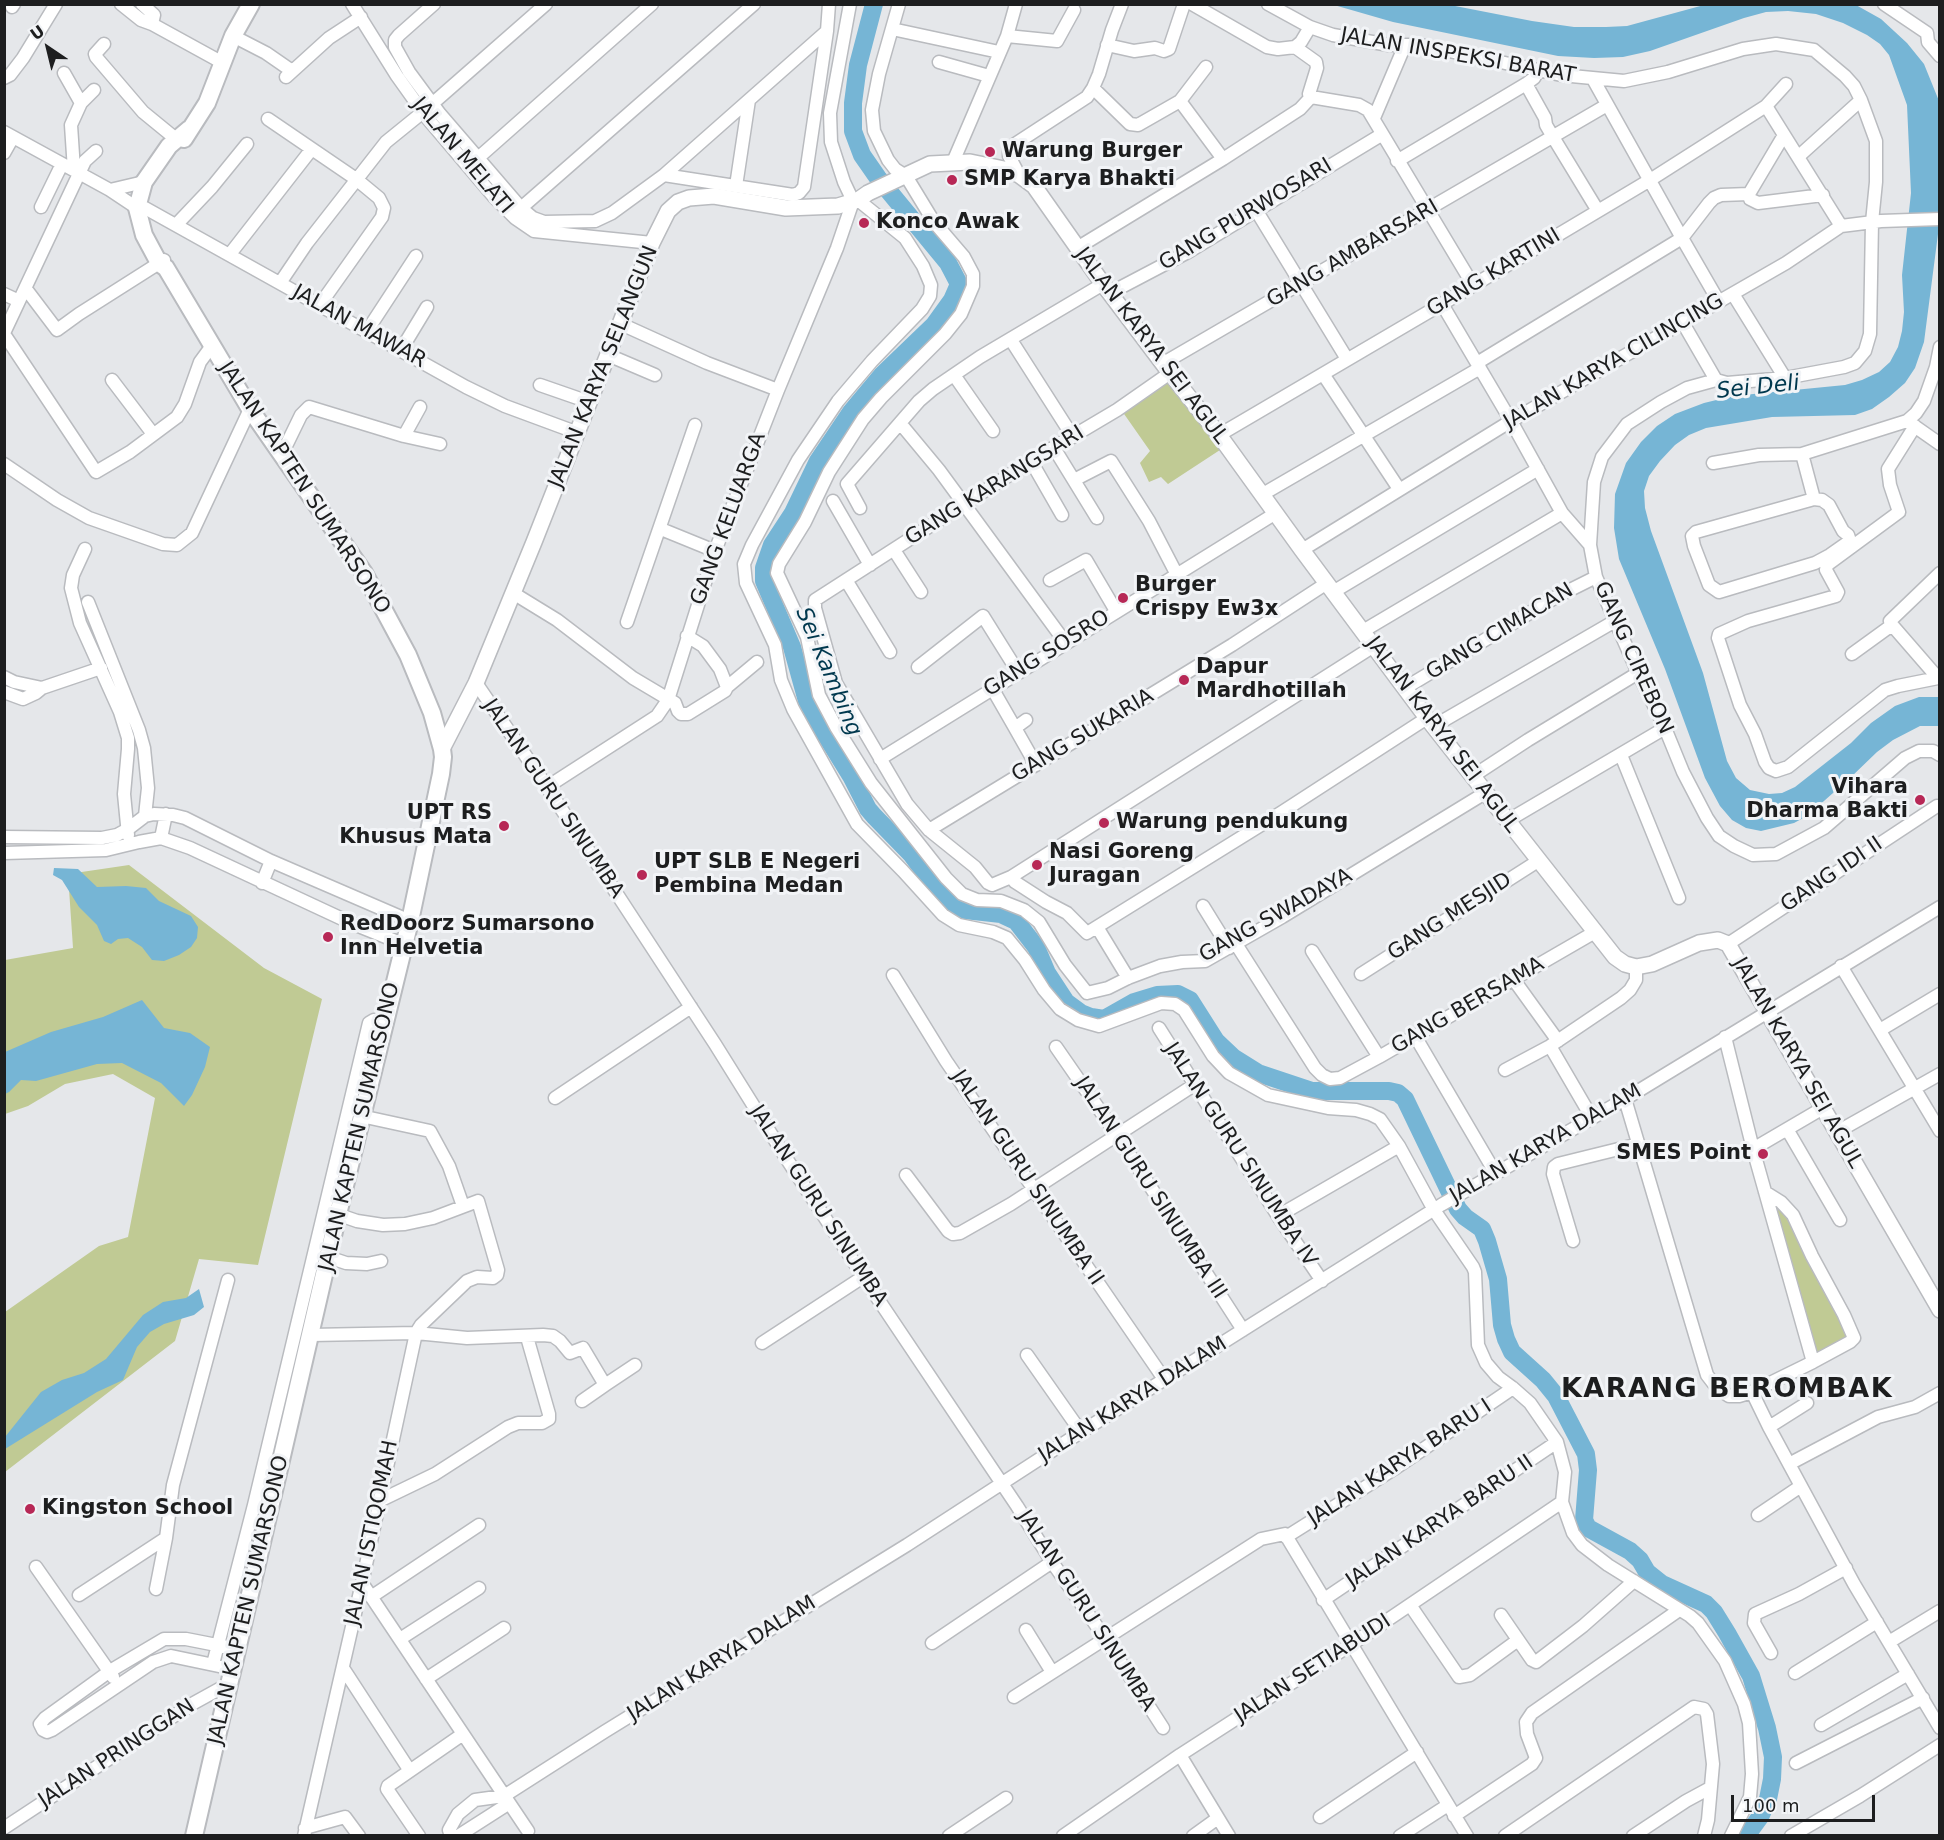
<!DOCTYPE html>
<html>
<head>
<meta charset="utf-8">
<style>
  body { margin:0 }
  #map { position:relative; width:1944px; height:1840px; overflow:hidden; background:#e5e7ea; font-family:"DejaVu Sans",sans-serif }
  canvas { display:block }
  .frame { position:absolute; inset:0; border:6px solid #1d1e1f; pointer-events:none }
  .north { position:absolute; left:18px; top:18px; width:60px; height:60px; -webkit-text-stroke:4px #f2f4f7; paint-order:stroke; rotate:325deg; font-size:16px; font-weight:700; line-height:24px; text-align:center; color:#1d1e1f }
  .north::after { content:''; display:block; margin:auto; width:21px; height:27px; background:#1d1e1f; clip-path:polygon(50% 0,100% 100%,50% 72%,0 100%) }
  .scale { position:absolute; left:1731px; top:1795px; width:144px; height:27px; box-sizing:border-box; border:3px solid #1d1e1f; border-top:0; padding-left:8px; font-size:18px; line-height:21px; white-space:nowrap; color:#1d1e1f; -webkit-text-stroke:4px #f2f4f7; paint-order:stroke }
</style>
</head>
<body>
<div id="map">
<canvas width="1944" height="1840"></canvas>
<div class="frame"></div>
<div class="north">U</div>
<div class="scale">100 m</div>
</div>
<script>
const ctx = document.querySelector('canvas').getContext('2d');
ctx.lineJoin = 'round';
function fillPath(path, color) {
  ctx.fillStyle = color;
  ctx.fill(path, 'evenodd');
}
function poly(rows) {
  const path = new Path2D();
  for (const r of rows) {
    path.moveTo(r[0], r[1]);
    for (let i = 2; i < r.length; i += 2) path.lineTo(r[i], r[i + 1]);
  }
  return path;
}
function trace(path, color, width, dash) {
  ctx.strokeStyle = color;
  ctx.lineWidth = width;
  ctx.lineCap = dash ? 'butt' : 'round';
  ctx.setLineDash(dash || []);
  ctx.stroke(path);
}
function label(font, color, halo, rows, align = 'center') {
  ctx.font = font + ' "DejaVu Sans",sans-serif';
  ctx.lineWidth = 6;
  ctx.setLineDash([]);
  ctx.textBaseline = 'middle';
  ctx.strokeStyle = halo;
  ctx.fillStyle = color;
  for (const [text, x, y, turn = 0] of rows) {
    ctx.save();
    ctx.translate(x, y);
    ctx.rotate((+turn || 0) * Math.PI / 180);
    ctx.textAlign = isNaN(turn) ? turn : align;
    if (halo) ctx.strokeText(text, 0, 0);
    ctx.fillText(text, 0, 0);
    ctx.restore();
  }
}
fillPath(poly([
  [1169,378,1223,448,1168,484,1161,477,1149,482,1140,463,1150,451,1122,411],
  [129,865,264,968,322,999,258,1265,199,1259,175,1341,5,1472,5,1312,99,1246,128,1237,155,1098,113,1074,65,1084,28,1106,5,1114,5,960,73,948,68,874],
  [1768,1195,1780,1203,1852,1334,1814,1361]
]), '#c0ca94');
fillPath(poly([
  [1334,5,1450,5,1532,21,1574,27,1606,27,1627,26,1704,5,1856,5,1881,19,1907,43,1924,64,1939,101,1940,110,1938,234,1924,342,1915,368,1905,383,1889,397,1872,409,1855,415,1772,417,1706,428,1689,435,1675,445,1660,461,1649,476,1644,491,1645,508,1651,531,1703,673,1727,761,1736,778,1750,790,1769,794,1782,793,1795,787,1851,743,1871,723,1895,706,1919,697,1939,697,1939,726,1920,726,1893,740,1877,752,1850,778,1807,816,1794,823,1761,831,1746,828,1732,820,1720,806,1705,778,1665,669,1619,559,1614,528,1615,494,1626,463,1641,442,1657,426,1675,414,1704,403,1733,396,1845,385,1862,380,1879,372,1890,362,1898,347,1902,331,1904,312,1902,275,1911,193,1907,105,1889,55,1880,44,1867,35,1843,23,1816,14,1788,11,1766,12,1744,18,1650,51,1623,57,1594,58,1558,56,1393,22],
  [54,868,78,869,97,887,126,886,146,888,159,901,191,916,198,927,197,938,191,947,179,955,164,961,152,960,142,947,128,938,118,939,111,944,104,941,97,925,79,907,62,880,53,875],
  [142,1000,164,1028,190,1033,210,1047,205,1067,192,1095,184,1106,161,1083,122,1063,97,1064,36,1081,21,1080,9,1092,5,1094,5,1052,51,1032,103,1017],
  [199,1289,204,1307,194,1315,164,1324,150,1332,137,1347,123,1380,97,1392,5,1449,5,1437,41,1392,62,1380,84,1373,106,1359,143,1315,163,1302,186,1298]
]), '#76b5d5');
trace(poly([
  [874,4,858,65,853,103,853,131,862,155,878,178,948,263,959,284,952,300,934,325,882,375,851,412,818,461,793,513,772,545,764,568,764,581,792,647,807,701,817,721,851,776,868,809,874,816,911,854,931,881,953,904,965,910,1001,914,1016,921,1036,947,1047,973,1066,1002,1081,1013,1091,1017,1104,1019,1134,1002,1157,995,1178,994,1190,1000,1216,1041,1234,1058,1258,1073,1312,1091,1389,1091,1398,1093,1405,1099,1458,1209,1465,1217,1482,1229,1487,1241,1498,1279,1502,1325,1506,1339,1512,1352,1543,1380,1556,1396,1586,1454,1588,1470,1584,1520,1588,1528,1630,1551,1640,1560,1647,1572,1662,1584,1706,1604,1714,1612,1727,1633,1751,1676,1767,1728,1773,1757,1772,1779,1768,1799,1760,1817,1746,1836]
]), '#76b5d5', 18);
const minor = poly([
  [121,4,141,20,152,24,223,63],
  [142,4,154,15,152,24],
  [352,4,397,76,427,118,494,197,515,218,534,231,652,243],
  [434,4,399,35,395,40,395,47,409,72,440,114,521,208,533,218,544,222,595,221,612,213,664,175,827,31],
  [899,4,879,74,872,110,874,131,888,160,895,169,906,176,934,222,964,257,973,274,973,286,961,314,945,334,881,398,863,419,829,472,805,522,779,564,777,573,807,637,819,695,836,727,871,783,946,878,962,894,977,900,1001,901,1024,910,1039,922,1065,965,1087,993,1108,988,1128,978,1160,966,1182,962,1205,961,1282,917,1485,793],
  [1192,4,1267,47,1278,49,1295,47,1301,42,1310,27],
  [1268,4,1310,27,1333,35,1389,45,1421,45,1561,75,1624,81,1668,72,1743,49,1776,44,1814,50,1845,76,1854,86,1861,100,1876,141,1876,182,1872,222,1870,334,1865,351,1855,363,1844,367,1785,378,1727,383,1716,380,1687,388,1661,402,1627,424,1602,457,1594,482,1590,545,1596,577,1638,673,1665,728,1683,772,1707,818,1719,836,1734,846,1753,855,1776,854,1824,828,1905,758,1919,751,1933,751,1940,755],
  [1884,4,1927,33,1928,42,1940,56],
  [12,7,14,4],
  [892,29,999,52],
  [233,36,266,53,292,71],
  [1007,36,1057,41,1074,10],
  [104,44,95,54,96,57,143,112,176,139],
  [1107,45,1134,51,1155,48,1164,51,1169,49,1184,4],
  [1295,47,1316,62,1317,68,1309,94,1311,97],
  [939,62,989,76],
  [64,73,81,103],
  [286,77,329,38,361,17],
  [4,78,10,75,23,58,56,4],
  [1526,84,1545,118,1546,125,1553,137,1598,211],
  [1093,88,1130,124,1138,125,1180,101,1206,67],
  [1311,97,1359,105,1368,110,1473,285],
  [1180,101,1223,159],
  [432,104,546,4],
  [1766,106,1841,226],
  [1374,118,1405,45],
  [268,119,356,179,379,198,384,208,382,217,319,306],
  [4,132,110,190,137,208],
  [1784,135,1749,194,1750,199,1758,203,1823,195],
  [4,153,13,137],
  [1799,156,1861,100],
  [478,158,652,4],
  [1397,161,1526,84,1534,78,1538,71],
  [953,162,1007,36,1016,4],
  [74,170,71,125,81,103,94,90],
  [664,175,793,195,799,193,804,187,827,31,829,4],
  [1019,175,1009,156,1009,148,1087,97,1093,88,1099,74,1112,30,1122,4],
  [736,186,749,100],
  [110,190,144,182],
  [858,200,905,238,923,266,931,285,930,296,922,309,872,361,838,401,798,460,752,545,744,564,746,583,775,645,781,680,793,709,857,824,903,871,943,915,959,925,993,932,1007,938,1025,960,1044,990,1060,1009,1078,1020,1099,1026,1161,1003,1175,1004,1184,1010,1213,1056,1229,1073,1268,1095,1328,1108,1356,1110,1370,1114,1380,1119,1399,1146,1434,1210,1473,1267,1475,1272,1478,1345,1486,1363,1498,1377,1513,1388,1530,1403,1557,1442,1565,1472,1562,1502,1573,1533,1582,1545,1608,1565,1690,1616,1698,1623,1725,1661,1744,1704,1749,1723,1752,1774,1750,1797,1731,1836],
  [41,207,62,164],
  [145,208,466,387,505,406,578,433],
  [521,208,754,4],
  [1256,210,1347,359],
  [176,225,212,187,247,144],
  [1077,248,1223,159,1300,109,1311,97],
  [230,254,311,150],
  [280,283,307,243,386,142,423,112],
  [26,289,57,330,79,314,164,260],
  [1110,293,1188,252,1381,135],
  [4,294,19,301],
  [1733,294,1785,378],
  [1719,302,1682,238,1709,203,1714,198,1721,195,1749,194],
  [1442,304,1511,421,1562,513,1590,545],
  [1683,323,1716,380],
  [621,324,707,363,778,390],
  [367,331,416,256],
  [4,333,85,161,96,151],
  [4,334,96,472,130,452,177,417,185,404,200,362,211,347],
  [1011,340,1073,437],
  [401,350,427,307],
  [608,355,655,375],
  [1477,363,1682,238,1593,79],
  [1162,364,1607,105],
  [1170,373,1117,410,1031,461,815,600,815,608,836,683,907,804,929,830,975,867,988,883,992,885,1011,877,1374,646],
  [1323,374,1399,489],
  [954,375,993,431],
  [112,380,153,434],
  [540,385,589,402],
  [900,423,939,470,1065,642],
  [1910,423,1940,444],
  [1915,426,1888,469,1890,485,1899,512,1827,565,1826,570,1838,592,1836,596,1748,621,1719,634,1718,638,1740,705,1755,734,1765,762,1769,768,1776,771,1788,767,1885,690,1898,686,1938,678,1892,625,1890,621,1940,573],
  [1219,435,1442,304,1650,180,1766,106,1786,84],
  [404,436,420,407],
  [1054,448,1097,518],
  [282,454,301,415,309,407,404,436,440,444],
  [1802,454,1814,499,1822,500,1829,505,1843,531,1848,535,1850,541,1830,555,1815,563,1719,592,1709,585,1694,546,1692,536,1696,532,1814,499],
  [1031,461,1062,515],
  [1713,463,1759,455,1802,454,1907,421,1916,413,1924,401,1936,367,1940,347],
  [4,464,57,500,89,518,163,544,177,545,192,533,250,409],
  [1074,480,1111,461,1149,521,1176,573],
  [1263,494,1480,368],
  [833,501,870,565],
  [860,508,847,484,919,401,933,389,980,357,1103,284],
  [661,529,715,551],
  [85,549,73,575,71,588,80,623,120,712,128,738,128,749,124,794,128,835],
  [894,550,921,592],
  [1302,550,1511,421,1786,263,1841,226,1881,221,1940,219],
  [846,580,890,652],
  [1050,580,1086,560,1116,611],
  [1333,592,1538,469],
  [513,593,557,620,633,678,675,703,678,711,681,714,688,714,725,691,727,687,720,669,703,646,687,636],
  [88,602,139,730,144,748,148,788,145,816],
  [627,622,695,425],
  [1363,631,1562,513],
  [1852,654,1892,625],
  [918,667,983,616,1018,672],
  [4,677,14,682,42,688,101,668],
  [476,683,547,787,715,1044,788,1161,874,1293,1017,1506,1052,1562,1105,1638,1163,1728],
  [727,687,757,662],
  [992,688,1015,728],
  [1405,688,1556,597,1596,577],
  [4,692,23,699,36,693,42,688],
  [1026,720,1015,728,1036,765],
  [1434,726,1615,621],
  [1621,755,1679,898],
  [880,759,1276,513],
  [1473,776,1528,740,1638,673],
  [547,787,657,716,668,700,715,551,778,390,837,248,853,201,844,182,831,142,830,113,850,4],
  [1507,821,1665,728],
  [929,830,1232,645,1327,583],
  [4,837,102,838,117,835,128,829,145,816,154,814,173,815,185,818,271,861,410,921],
  [161,838,166,814],
  [4,853,106,850,139,842,161,838,190,848,351,923,403,944],
  [1011,877,1015,882,1046,902,1067,913,1087,933,1282,812,1427,718],
  [262,883,271,861],
  [1203,906,1229,948],
  [1097,927,1128,978],
  [1236,944,1315,1068,1322,1075,1330,1079,1340,1078,1379,1057,1595,932],
  [1728,944,1937,806],
  [1312,951,1379,1057],
  [1841,966,1940,1131],
  [1361,974,1538,861],
  [893,975,946,1061,1164,1379],
  [1514,980,1558,1041],
  [1159,1028,1278,1216,1322,1281],
  [1880,1030,1940,994],
  [1415,1036,1496,1174],
  [1725,1037,1753,1149,1813,1362],
  [1550,1046,1592,1118],
  [1056,1047,1117,1135,1243,1330],
  [1505,1070,1550,1046,1621,998,1630,990,1636,980,1636,967],
  [555,1098,691,1007],
  [1625,1099,1707,1375,1717,1388,1729,1396,1739,1396,1752,1392,1813,1362,1850,1342,1854,1338,1844,1315,1812,1256,1793,1215,1781,1202,1765,1192],
  [361,1116,430,1131,449,1166,463,1206],
  [1787,1129,1840,1220],
  [1837,1132,1940,1074],
  [1753,1149,1823,1108],
  [906,1175,948,1231,953,1234,960,1233,1011,1204,1194,1085],
  [1278,1216,1399,1146],
  [1573,1241,1553,1174,1554,1167,1558,1164,1639,1144],
  [328,1257,346,1263,367,1264,381,1261],
  [311,1335,416,1333,467,1338,543,1335,553,1336,560,1341,570,1353,583,1348,605,1385,635,1365],
  [762,1343,863,1277],
  [1027,1355,1081,1432],
  [1752,1392,1769,1427,1854,1584,1940,1728],
  [582,1401,605,1385],
  [1769,1427,1807,1403],
  [1789,1464,1878,1417,1915,1407,1940,1393],
  [379,1501,435,1474,508,1427,518,1423,542,1423,549,1419,549,1414,527,1337],
  [1758,1515,1801,1486],
  [1286,1537,1394,1469,1513,1388],
  [36,1567,113,1677],
  [362,1583,528,1831],
  [156,1589,166,1538],
  [79,1595,166,1538,173,1485,228,1280],
  [371,1597,479,1525],
  [1323,1600,1557,1442],
  [1410,1605,1459,1677,1470,1675,1518,1640],
  [1501,1615,1532,1660,1536,1662,1583,1626,1634,1581],
  [1026,1630,1052,1672],
  [400,1639,479,1588],
  [1889,1642,1940,1611],
  [932,1643,1052,1562],
  [1771,1653,1754,1623,1755,1614,1799,1594,1846,1568],
  [213,1664,254,1505,369,1023,374,1020,386,1022],
  [343,1668,410,1771],
  [233,1669,171,1656,153,1662,52,1730,47,1732,43,1730,40,1724,45,1718,110,1671,164,1639,186,1639,237,1649],
  [1795,1673,1877,1622],
  [426,1679,504,1628],
  [1014,1697,1261,1539,1285,1534,1467,1836],
  [1821,1725,1908,1674],
  [1180,1755,1229,1836],
  [1796,1763,1923,1698],
  [1454,1816,1532,1764,1536,1758,1527,1734,1526,1722,1532,1713,1679,1610],
  [1320,1817,1417,1752],
  [4,1828,192,1704,230,1683],
  [305,1828,345,1817,359,1836],
  [304,1836,362,1583,416,1333,421,1325,467,1281,477,1277,493,1278,497,1275,498,1270,478,1201,433,1218,405,1224,383,1225,357,1221,325,1210],
  [419,1836,387,1789,388,1786,463,1734],
  [451,1836,449,1830,458,1814,475,1800,504,1796,604,1732,907,1545,1081,1432,1441,1205,1625,1099,1940,907],
  [458,1836,508,1804],
  [949,1836,1006,1798],
  [1063,1836,1180,1755,1352,1644,1562,1502],
  [1193,1836,1218,1818],
  [1400,1836,1448,1805],
  [1505,1836,1694,1707,1704,1709,1707,1714,1713,1764,1708,1820,1704,1836],
  [1633,1836,1686,1801,1710,1788],
  [1791,1836,1860,1796,1940,1745]
]);
const major = poly([
  [442,749,476,683,534,542,652,243,668,211,678,202,689,198,714,196,786,208,838,206,858,200,868,193,930,164,970,162,1004,169,1019,175,1034,186,1103,284,1170,373,1219,435,1302,550,1427,718,1615,957,1625,964,1636,967,1652,964,1699,943,1718,940,1728,944,1940,1310]
]);
const highway = poly([
  [189,129,169,146,144,182,137,208,144,235,159,263,166,268,250,409,364,573,408,655,432,713,442,749,443,757,441,774,410,921,338,1214,194,1836],
  [184,139,207,103,233,36,251,4]
]);
trace(minor, '#b9bbbf', 15);
trace(major, '#b9bbbf', 18);
trace(highway, '#b9bbbf', 20);
trace(minor, '#fff', 12);
trace(major, '#fff', 15);
trace(highway, '#fff', 16);
for (const [x, y, r, color] of [
  [990,152,6,"#b72856"],
  [952,180,6,"#b72856"],
  [864,223,6,"#b72856"],
  [1123,598,6,"#b72856"],
  [1184,680,6,"#b72856"],
  [1920,800,6,"#b72856"],
  [1104,823,6,"#b72856"],
  [504,826,6,"#b72856"],
  [1037,865,6,"#b72856"],
  [642,875,6,"#b72856"],
  [328,937,6,"#b72856"],
  [1763,1154,6,"#b72856"],
  [30,1509,6,"#b72856"]
]) {
  const dot = new Path2D();
  dot.arc(x, y, r, 0, 2 * Math.PI);
  ctx.fillStyle = color;
  ctx.fill(dot);
  trace(dot, '#f2f4f7', 2);
}
label('21px', '#1d1e1f', '#f2f4f7', [
  ["JALAN INSPEKSI BARAT",1458,56,10],
  ["JALAN MELATI",462,156,50],
  ["GANG PURWOSARI",1246,215,-31],
  ["GANG AMBARSARI",1353,254,-30],
  ["GANG KARTINI",1494,273,-31],
  ["JALAN MAWAR",359,327,29],
  ["JALAN KARYA SEI AGUL",1151,346,53],
  ["JALAN KARYA CILINCING",1614,362,-30],
  ["JALAN KARYA SELANGUN",604,367,-68],
  ["GANG KARANGSARI",995,486,-32],
  ["JALAN KAPTEN SUMARSONO",304,488,57],
  ["GANG KELUARGA",729,519,-70],
  ["GANG CIMACAN",1500,632,-31],
  ["GANG SOSRO",1047,654,-32],
  ["GANG CIREBON",1633,658,66],
  ["JALAN KARYA SEI AGUL",1442,735,53],
  ["GANG SUKARIA",1083,736,-31],
  ["JALAN GURU SINUMBA",553,799,56],
  ["GANG IDI II",1832,875,-34],
  ["GANG SWADAYA",1276,916,-29],
  ["GANG MESJID",1450,917,-33],
  ["GANG BERSAMA",1468,1006,-30],
  ["JALAN KARYA SEI AGUL",1797,1063,60],
  ["JALAN KAPTEN SUMARSONO",360,1127,-77],
  ["JALAN KARYA DALAM",1546,1144,-30],
  ["JALAN GURU SINUMBA IV",1240,1155,57],
  ["JALAN GURU SINUMBA II",1027,1178,56],
  ["JALAN GURU SINUMBA III",1150,1188,57],
  ["JALAN GURU SINUMBA",818,1206,57],
  ["JALAN KARYA DALAM",1133,1400,-32],
  ["JALAN KARYA BARU I",1400,1463,-33],
  ["JALAN KARYA BARU II",1440,1522,-34],
  ["JALAN ISTIQOMAH",372,1533,-78],
  ["JALAN KAPTEN SUMARSONO",249,1600,-77],
  ["JALAN GURU SINUMBA",1086,1611,57],
  ["JALAN KARYA DALAM",722,1659,-32],
  ["JALAN SETIABUDI",1313,1669,-33],
  ["JALAN PRINGGAN",117,1754,-33]
]);
label('bold 21px', '#1d1e1f', '#f2f4f7', [
  ["Warung Burger",1002,152],
  ["SMP Karya Bhakti",964,180],
  ["Konco Awak",876,223],
  ["Burger",1135,586],
  ["Crispy Ew3x",1135,610],
  ["Dapur",1196,668],
  ["Mardhotillah",1196,692],
  ["Vihara",1908,788,"right"],
  ["Dharma Bakti",1908,812,"right"],
  ["UPT RS",492,814,"right"],
  ["Khusus Mata",492,838,"right"],
  ["Warung pendukung",1116,823],
  ["Nasi Goreng",1049,853],
  ["Juragan",1049,877],
  ["UPT SLB E Negeri",654,863],
  ["Pembina Medan",654,887],
  ["RedDoorz Sumarsono",340,925],
  ["Inn Helvetia",340,949],
  ["SMES Point",1751,1154,"right"],
  ["Kingston School",42,1509]
], 'left');
label('italic 22px', '#00384e', '#f2f4f7', [
  ["Sei Deli",1758,388,-6],
  ["Sei Kambing",828,672,67]
]);
ctx.letterSpacing = '1.5px';
label('bold 27px', '#1d1e1f', '#f2f4f7', [
  ["KARANG BEROMBAK",1727,1390]
]);
ctx.letterSpacing = '0px';
</script>
</body>
</html>
